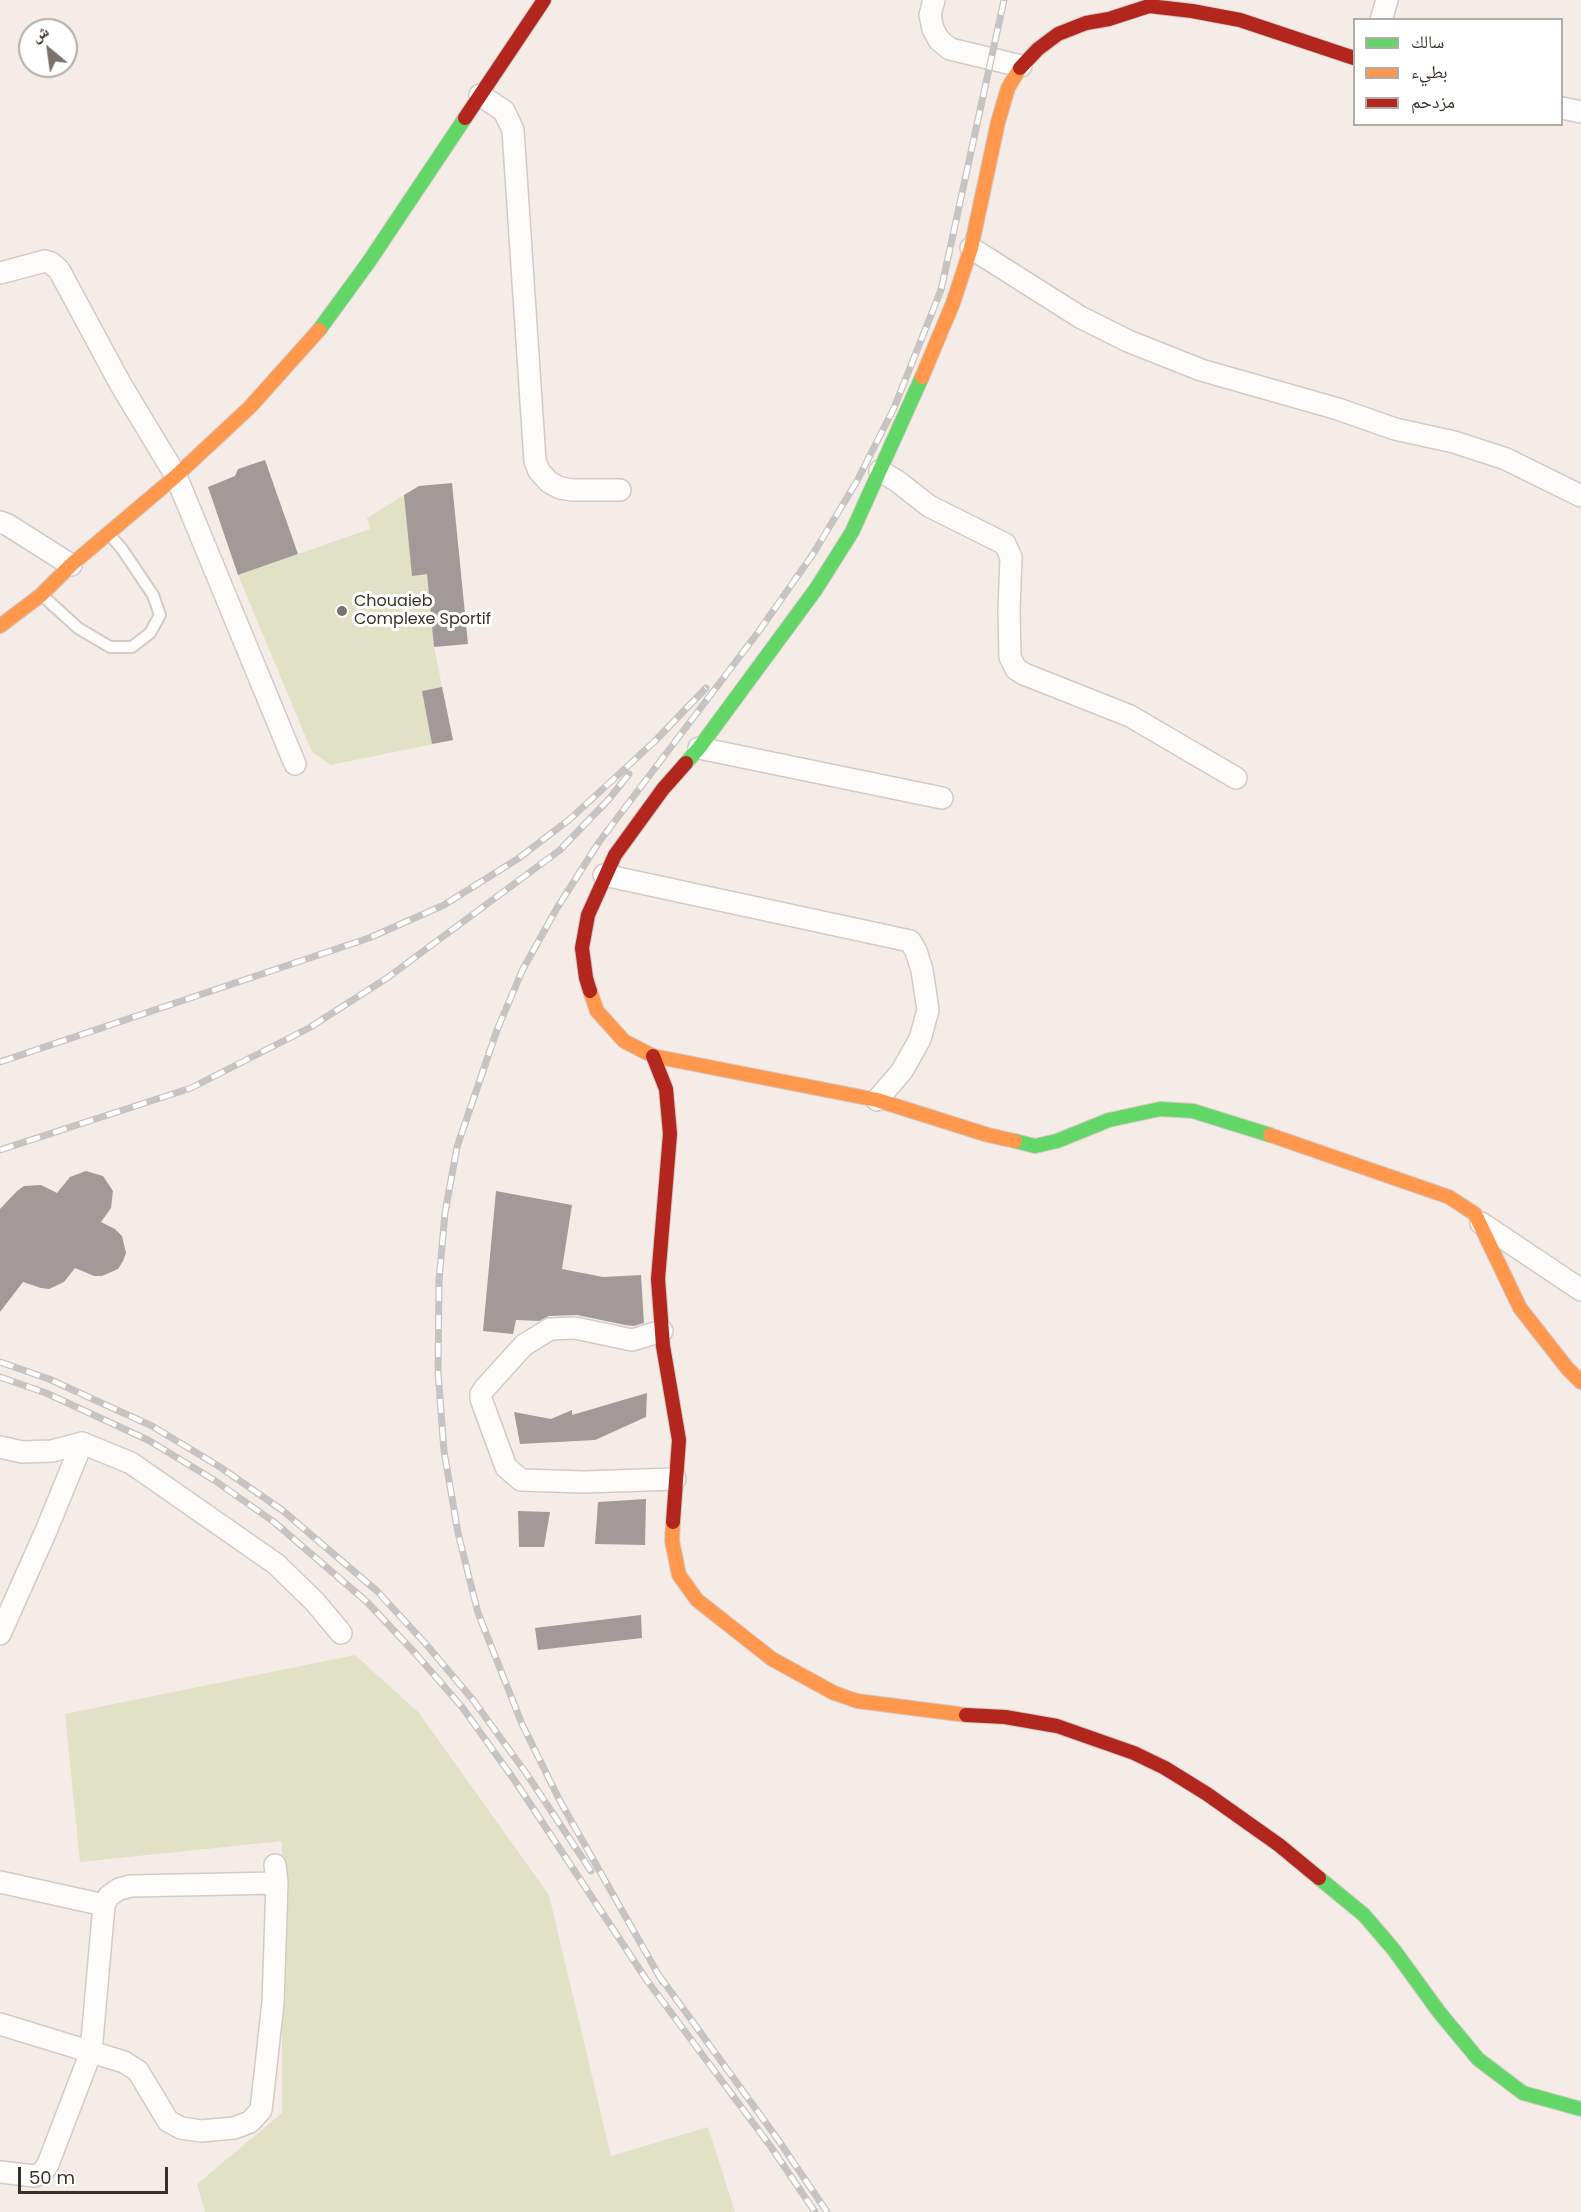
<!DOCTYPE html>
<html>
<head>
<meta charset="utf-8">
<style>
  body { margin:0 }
  #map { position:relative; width:1581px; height:2212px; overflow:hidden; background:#f5ece7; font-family:Poppins,"Noto Naskh Arabic",sans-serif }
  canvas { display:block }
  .legend { position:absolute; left:1353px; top:18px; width:210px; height:108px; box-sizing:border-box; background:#fff; border:2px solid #b0acaa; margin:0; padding:8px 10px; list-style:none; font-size:18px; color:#3a302a }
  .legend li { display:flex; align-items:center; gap:12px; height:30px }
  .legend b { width:30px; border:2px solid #b0acaa }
  .north { position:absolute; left:18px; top:18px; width:60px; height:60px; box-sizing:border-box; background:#fff; border:2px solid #b0acaa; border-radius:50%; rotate:331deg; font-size:16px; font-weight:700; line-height:24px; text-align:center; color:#3a302a }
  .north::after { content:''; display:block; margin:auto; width:21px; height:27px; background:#7b726c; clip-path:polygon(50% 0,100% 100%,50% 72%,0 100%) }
  .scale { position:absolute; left:18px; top:2167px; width:150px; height:27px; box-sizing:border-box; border:3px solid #3a302a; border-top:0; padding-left:8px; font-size:18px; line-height:21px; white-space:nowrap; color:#3a302a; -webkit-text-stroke:4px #fff; paint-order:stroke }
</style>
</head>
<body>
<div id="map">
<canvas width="1581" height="2212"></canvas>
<ul class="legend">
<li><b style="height:8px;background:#63d668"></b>سالك</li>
<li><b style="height:8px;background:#ff974d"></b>بطيء</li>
<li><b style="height:8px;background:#b3261e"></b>مزدحم</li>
</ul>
<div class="north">ش</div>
<div class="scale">50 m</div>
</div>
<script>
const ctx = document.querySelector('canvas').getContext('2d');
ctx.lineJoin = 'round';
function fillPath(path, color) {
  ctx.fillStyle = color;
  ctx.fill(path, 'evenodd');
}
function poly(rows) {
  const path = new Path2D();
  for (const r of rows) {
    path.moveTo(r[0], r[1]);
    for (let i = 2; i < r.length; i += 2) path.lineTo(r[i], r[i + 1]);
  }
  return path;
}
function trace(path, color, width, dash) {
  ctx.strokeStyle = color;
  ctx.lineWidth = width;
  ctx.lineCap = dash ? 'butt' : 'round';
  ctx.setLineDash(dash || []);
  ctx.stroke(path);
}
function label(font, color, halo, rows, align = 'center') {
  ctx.font = font + ' Poppins,sans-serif';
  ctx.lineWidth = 6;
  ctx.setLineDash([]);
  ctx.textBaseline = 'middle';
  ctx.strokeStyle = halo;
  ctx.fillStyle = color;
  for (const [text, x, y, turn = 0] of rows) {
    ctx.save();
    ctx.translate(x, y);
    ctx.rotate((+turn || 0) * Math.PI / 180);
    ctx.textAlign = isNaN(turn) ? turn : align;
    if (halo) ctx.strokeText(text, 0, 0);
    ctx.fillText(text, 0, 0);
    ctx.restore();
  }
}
fillPath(poly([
  [419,486,434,647,453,740,331,765,312,752,238,575,370,529,367,518],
  [355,1655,419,1713,549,1895,611,2156,708,2127,735,2212,205,2212,197,2184,282,2113,282,1841,80,1862,65,1714]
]), '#e1e1c5');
fillPath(poly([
  [265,460,298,554,238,575,208,487,235,476,238,469],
  [452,483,468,644,434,647,427,574,412,576,404,495,419,486],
  [442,687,453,740,432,744,422,691],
  [86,1171,103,1176,113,1191,111,1208,101,1222,115,1229,122,1236,126,1253,123,1261,118,1269,102,1276,94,1276,75,1268,64,1282,49,1289,41,1288,23,1282,0,1312,0,1209,17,1191,24,1186,41,1185,57,1193,70,1177],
  [496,1191,572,1205,562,1269,603,1277,641,1275,644,1323,634,1326,625,1325,577,1315,549,1316,539,1321,516,1320,513,1334,483,1331],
  [647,1393,646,1417,595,1440,520,1444,514,1412,551,1419,572,1410,572,1415],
  [646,1499,645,1545,595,1544,598,1502],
  [518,1511,550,1512,544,1547,519,1547],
  [641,1615,642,1638,538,1650,535,1628]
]), '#a29a99');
const lane = poly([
  [44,597,78,628,110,647,132,647,150,633,160,615,153,595,122,549,109,534]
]);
const street = poly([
  [934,0,930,15,933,29,939,40,950,49,1021,66],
  [1381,20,1387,0],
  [480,95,504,111,513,130,535,461,539,471,549,482,560,488,573,490,620,490],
  [1562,108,1581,112],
  [971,248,1080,317,1128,341,1201,370,1338,409,1395,429,1454,442,1506,459,1581,496],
  [0,273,45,261,51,263,59,270,121,385,176,476,295,764],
  [880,471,897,481,929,506,1005,544,1011,557,1009,610,1010,657,1016,669,1024,674,1130,716,1236,778],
  [0,522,8,525,71,565],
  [699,748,942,798],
  [604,875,910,941,916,951,922,970,928,1010,920,1039,902,1071,877,1100],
  [1481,1223,1581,1290],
  [662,1331,632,1340,575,1328,550,1329,524,1345,485,1388,481,1394,481,1399,506,1467,521,1480,584,1482,675,1479],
  [0,1447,22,1452,52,1451,82,1443,131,1463,276,1564,315,1602,341,1633],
  [0,1634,46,1531,82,1443],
  [0,1882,104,1905],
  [0,2024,124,2062,138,2071,168,2121,181,2128,201,2131,234,2128,250,2122,261,2110,273,2003,277,1883,275,1865],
  [0,2172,34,2176,42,2173,48,2164,91,2052,104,1905,109,1896,119,1889,131,1886,277,1883]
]);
const fast = poly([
  [319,330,368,263,465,118],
  [686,763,699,748,816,589,852,532,922,377],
  [1015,1141,1035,1146,1057,1141,1109,1120,1160,1109,1193,1111,1270,1135],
  [1319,1878,1364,1915,1394,1950,1439,2012,1478,2059,1523,2093,1581,2109]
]);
const slow = poly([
  [922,377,953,303,971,248,998,122,1008,88,1020,68],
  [0,626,41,595,71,565,176,476,250,407,319,330],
  [590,991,597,1011,624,1041,653,1056,877,1100,988,1135,1015,1141],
  [1270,1135,1449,1197,1475,1214,1520,1308,1567,1368,1581,1382],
  [673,1522,672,1541,679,1575,697,1600,772,1659,834,1693,857,1701,966,1715]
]);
const jam = poly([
  [1020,68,1038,49,1058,34,1086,23,1109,19,1149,6,1192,11,1240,20,1354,58],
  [465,118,544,0],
  [590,991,586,978,582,948,588,915,615,855,663,789,686,763],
  [653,1056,666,1089,670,1134,658,1279,663,1346,679,1440,673,1522],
  [966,1715,1005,1717,1057,1726,1134,1753,1165,1768,1207,1794,1279,1845,1319,1878]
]);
trace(lane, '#d3cac5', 14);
trace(street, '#d3cac5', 24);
trace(fast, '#d3cac5', 16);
trace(slow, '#d3cac5', 16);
trace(jam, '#d3cac5', 16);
trace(lane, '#fefcfb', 10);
trace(street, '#fefcfb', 21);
trace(fast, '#63d668', 14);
trace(slow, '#ff974d', 14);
trace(jam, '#b3261e', 14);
const rail = poly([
  [0,1062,369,938,444,905,519,858,570,819,655,741,706,688],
  [0,1150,191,1088,309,1028,387,978,560,850,609,799,629,774],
  [0,1362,49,1379,152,1426,220,1467,282,1510,377,1591,425,1643,473,1700,526,1773,591,1871],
  [0,1377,46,1393,148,1440,214,1480,274,1522,367,1602,415,1653,462,1707,515,1781,646,1979,771,2147,815,2212],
  [658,1974,779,2141,827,2212],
  [662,1981,560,1801,522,1724,478,1613,458,1533,444,1451,438,1372,439,1280,445,1213,457,1147,497,1030,523,969,557,908,599,842,759,631,813,554,857,481,894,408,941,290,1004,0]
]);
trace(rail, '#c6c3c2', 7);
trace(rail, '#fff', 4.5, [14]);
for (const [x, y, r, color] of [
  [342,611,6,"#7b726c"]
]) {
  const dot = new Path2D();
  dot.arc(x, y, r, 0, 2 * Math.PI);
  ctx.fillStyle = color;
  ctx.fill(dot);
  trace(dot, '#fff', 2);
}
label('16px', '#3a302a', '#fff', [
  ["Chouaieb",354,602],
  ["Complexe Sportif",354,620]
], 'left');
</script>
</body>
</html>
